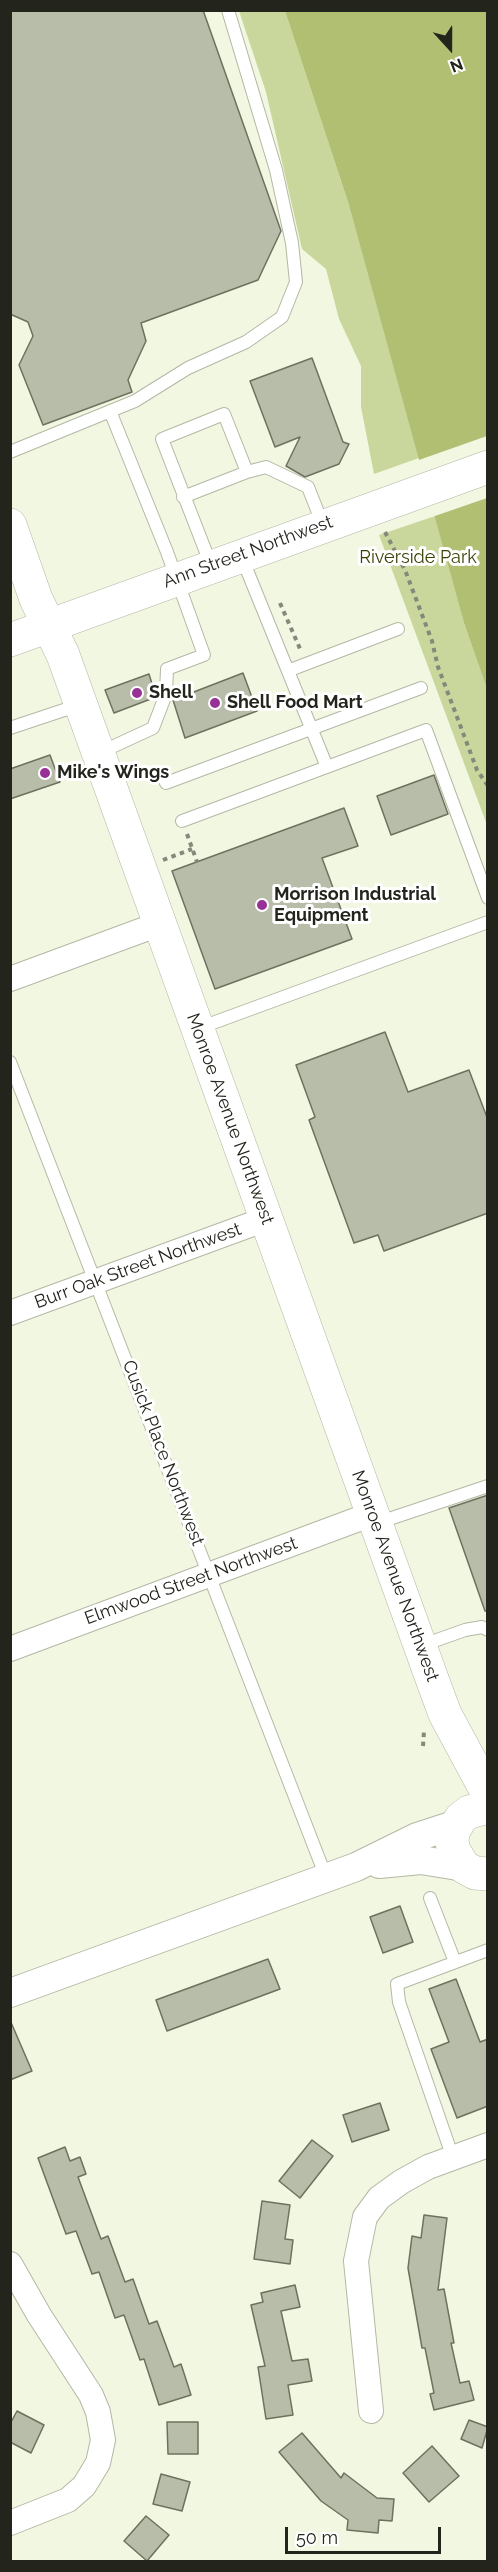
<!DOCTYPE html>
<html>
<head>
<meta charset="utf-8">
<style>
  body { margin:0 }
  #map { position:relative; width:498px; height:2572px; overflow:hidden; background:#f2f7e2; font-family:Raleway,sans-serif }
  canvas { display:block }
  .frame { position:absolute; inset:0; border:12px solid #23251d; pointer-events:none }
  .north { position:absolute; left:420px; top:18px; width:60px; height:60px; -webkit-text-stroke:4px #fff; paint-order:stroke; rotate:159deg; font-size:16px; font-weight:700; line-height:24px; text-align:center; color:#23251d }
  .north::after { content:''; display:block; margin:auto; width:21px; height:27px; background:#23251d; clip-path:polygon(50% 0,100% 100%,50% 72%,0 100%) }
  .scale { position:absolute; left:285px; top:2527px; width:156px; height:27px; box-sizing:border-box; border:3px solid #23251d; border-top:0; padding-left:8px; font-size:18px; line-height:21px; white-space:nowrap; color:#23251d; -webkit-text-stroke:4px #fff; paint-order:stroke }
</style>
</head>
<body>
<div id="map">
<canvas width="498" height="2572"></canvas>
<div class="frame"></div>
<div class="north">N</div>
<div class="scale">50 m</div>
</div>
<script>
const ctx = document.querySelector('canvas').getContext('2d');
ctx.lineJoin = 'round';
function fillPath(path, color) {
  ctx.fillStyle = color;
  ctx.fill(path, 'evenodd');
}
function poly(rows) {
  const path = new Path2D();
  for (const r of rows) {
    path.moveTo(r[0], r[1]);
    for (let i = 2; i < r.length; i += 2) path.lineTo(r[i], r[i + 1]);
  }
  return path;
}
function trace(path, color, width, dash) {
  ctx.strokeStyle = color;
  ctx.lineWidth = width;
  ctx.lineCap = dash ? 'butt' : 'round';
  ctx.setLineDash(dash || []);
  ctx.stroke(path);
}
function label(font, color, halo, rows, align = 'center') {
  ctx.font = font + ' Raleway,sans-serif';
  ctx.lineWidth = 6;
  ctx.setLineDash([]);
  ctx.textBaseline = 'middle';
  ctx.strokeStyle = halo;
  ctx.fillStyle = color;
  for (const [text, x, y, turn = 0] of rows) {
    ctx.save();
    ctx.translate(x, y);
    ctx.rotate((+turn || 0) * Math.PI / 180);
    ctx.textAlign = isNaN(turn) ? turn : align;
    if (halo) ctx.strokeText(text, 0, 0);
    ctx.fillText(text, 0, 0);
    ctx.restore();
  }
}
fillPath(poly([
  [239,11,285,11,348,202,419,458,374,474,361,407,361,366,339,319,326,269,302,249,266,92],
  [435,516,464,623,487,689,487,825,379,535]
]), '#cad79c');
fillPath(poly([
  [285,11,487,11,487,689,464,623,348,202]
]), '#b0bf72');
fillPath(poly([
  [487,436,487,498,432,517,416,461]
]), '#f2f7e2');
const building = poly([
  [10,10,203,10,281,231,258,280,141,323,146,341,128,380,132,392,43,425,19,365,33,336,28,322,10,314,10,10],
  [312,358,343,442,349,444,339,464,305,477,286,466,300,437,275,447,250,381,312,358],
  [243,673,257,711,185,738,173,700,243,673],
  [149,674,156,697,114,713,105,690,149,674],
  [50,755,60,782,10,799,10,769,50,755],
  [434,775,448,814,391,835,377,796,434,775],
  [344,808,358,846,322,858,352,939,215,989,172,871,344,808],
  [385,1032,408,1092,469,1070,488,1120,488,1213,384,1251,378,1235,354,1243,309,1120,315,1117,296,1065,385,1032],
  [488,1495,488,1611,485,1611,449,1508,488,1495],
  [400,1906,413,1942,383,1953,370,1917,400,1906],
  [268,1959,280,1989,167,2031,156,2000,268,1959],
  [456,1979,480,2042,488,2039,488,2106,457,2118,431,2049,449,2042,429,1989,456,1979],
  [10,2020,32,2071,10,2080,10,2020],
  [380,2103,389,2130,352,2142,343,2115,380,2103],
  [312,2140,333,2156,300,2198,279,2181,312,2140],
  [65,2147,70,2161,80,2157,86,2174,78,2177,101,2239,108,2236,125,2282,133,2279,149,2324,157,2321,174,2367,181,2364,191,2395,159,2405,144,2359,140,2360,124,2315,115,2318,99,2272,92,2274,76,2231,66,2234,38,2158,65,2147],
  [262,2201,290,2205,285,2239,293,2240,290,2264,254,2259,262,2201],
  [424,2215,447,2218,438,2290,444,2289,454,2343,451,2343,460,2383,469,2381,474,2400,434,2410,430,2394,434,2393,425,2348,422,2348,408,2268,412,2236,421,2238,424,2215],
  [295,2285,300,2307,281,2311,292,2361,308,2359,312,2381,288,2385,293,2415,266,2419,258,2367,265,2366,251,2305,263,2302,261,2293,295,2285],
  [17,2411,44,2425,31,2453,10,2442,10,2424,17,2411],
  [469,2420,488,2427,482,2448,461,2439,469,2420],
  [167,2422,198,2422,198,2454,168,2454,167,2422],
  [302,2433,341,2478,344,2473,377,2498,394,2499,392,2521,379,2520,378,2533,347,2530,348,2520,321,2501,279,2452,302,2433],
  [432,2446,459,2476,429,2502,403,2473,432,2446],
  [161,2474,190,2482,182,2511,153,2504,161,2474],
  [146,2516,169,2535,147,2561,124,2541,146,2516]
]);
fillPath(building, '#b8bda9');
trace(building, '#6d725f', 1.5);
const service = poly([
  [10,452,135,401,188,368,246,342,282,317,296,282,292,243,276,170,228,10],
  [183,497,247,472,266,467,308,487,323,525],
  [242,558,327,767],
  [211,565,162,439,224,414,247,472],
  [290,670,398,629],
  [10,728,79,705],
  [99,753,153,728,166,694,167,669,204,655,167,552,110,411],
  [166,783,421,688],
  [182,821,426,730,488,898],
  [199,1028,488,922],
  [10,1062,326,1877],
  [377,1523,488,1486],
  [420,1646,465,1630,482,1627,488,1630],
  [430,1898,455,1962],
  [453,2158,399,2002,397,1984,488,1950]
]);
const minor = poly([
  [10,979,159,924],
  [10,1313,266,1219],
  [10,1649,372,1514],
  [10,2264,39,2315,91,2395,98,2412,103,2440,98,2463,84,2486,68,2500,10,2523],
  [371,2411,356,2261,365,2217,379,2198,401,2182,428,2167,488,2145]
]);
const tertiary = poly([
  [379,1864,421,1860,464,1867],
  [10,1993,356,1867,417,1837,457,1824]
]);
const secondary = poly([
  [10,525,36,599,63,655,431,1676,445,1714,488,1794],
  [10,640,488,467],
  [488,1807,469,1812,461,1818,453,1832,452,1842,454,1851,464,1867,475,1873,488,1874]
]);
trace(service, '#b3b8a4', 14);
trace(minor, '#b3b8a4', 26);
trace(tertiary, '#b3b8a4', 30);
trace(secondary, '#b3b8a4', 34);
trace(poly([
  [385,532,405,570,432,641,438,667,454,709,477,770,488,786],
  [280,603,301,651],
  [187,834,197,862],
  [163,860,192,849],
  [423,1746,424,1731]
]), '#85887a', 4, [4.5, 4.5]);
trace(service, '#fff', 12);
trace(minor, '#fff', 24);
trace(tertiary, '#fff', 28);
trace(secondary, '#fff', 33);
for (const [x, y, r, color] of [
  [137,693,6,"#973196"],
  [215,703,6,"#973196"],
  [45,773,6,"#973196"],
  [262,905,6,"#973196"]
]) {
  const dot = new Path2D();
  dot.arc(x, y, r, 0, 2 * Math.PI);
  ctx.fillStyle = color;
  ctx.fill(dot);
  trace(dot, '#fff', 2);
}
label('18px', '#23251d', '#fff', [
  ["Ann Street Northwest",248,552,-20],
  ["Monroe Avenue Northwest",230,1119,70],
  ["Burr Oak Street Northwest",138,1266,-20],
  ["Cusick Place Northwest",163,1453,69],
  ["Monroe Avenue Northwest",395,1576,70],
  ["Elmwood Street Northwest",191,1581,-20]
]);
label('18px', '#3a4206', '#fff', [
  ["Riverside Park",418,558]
]);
label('bold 18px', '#23251d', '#fff', [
  ["Shell",149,693],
  ["Shell Food Mart",227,703],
  ["Mike's Wings",57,773],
  ["Morrison Industrial",274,895],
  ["Equipment",274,916]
], 'left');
</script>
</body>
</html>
